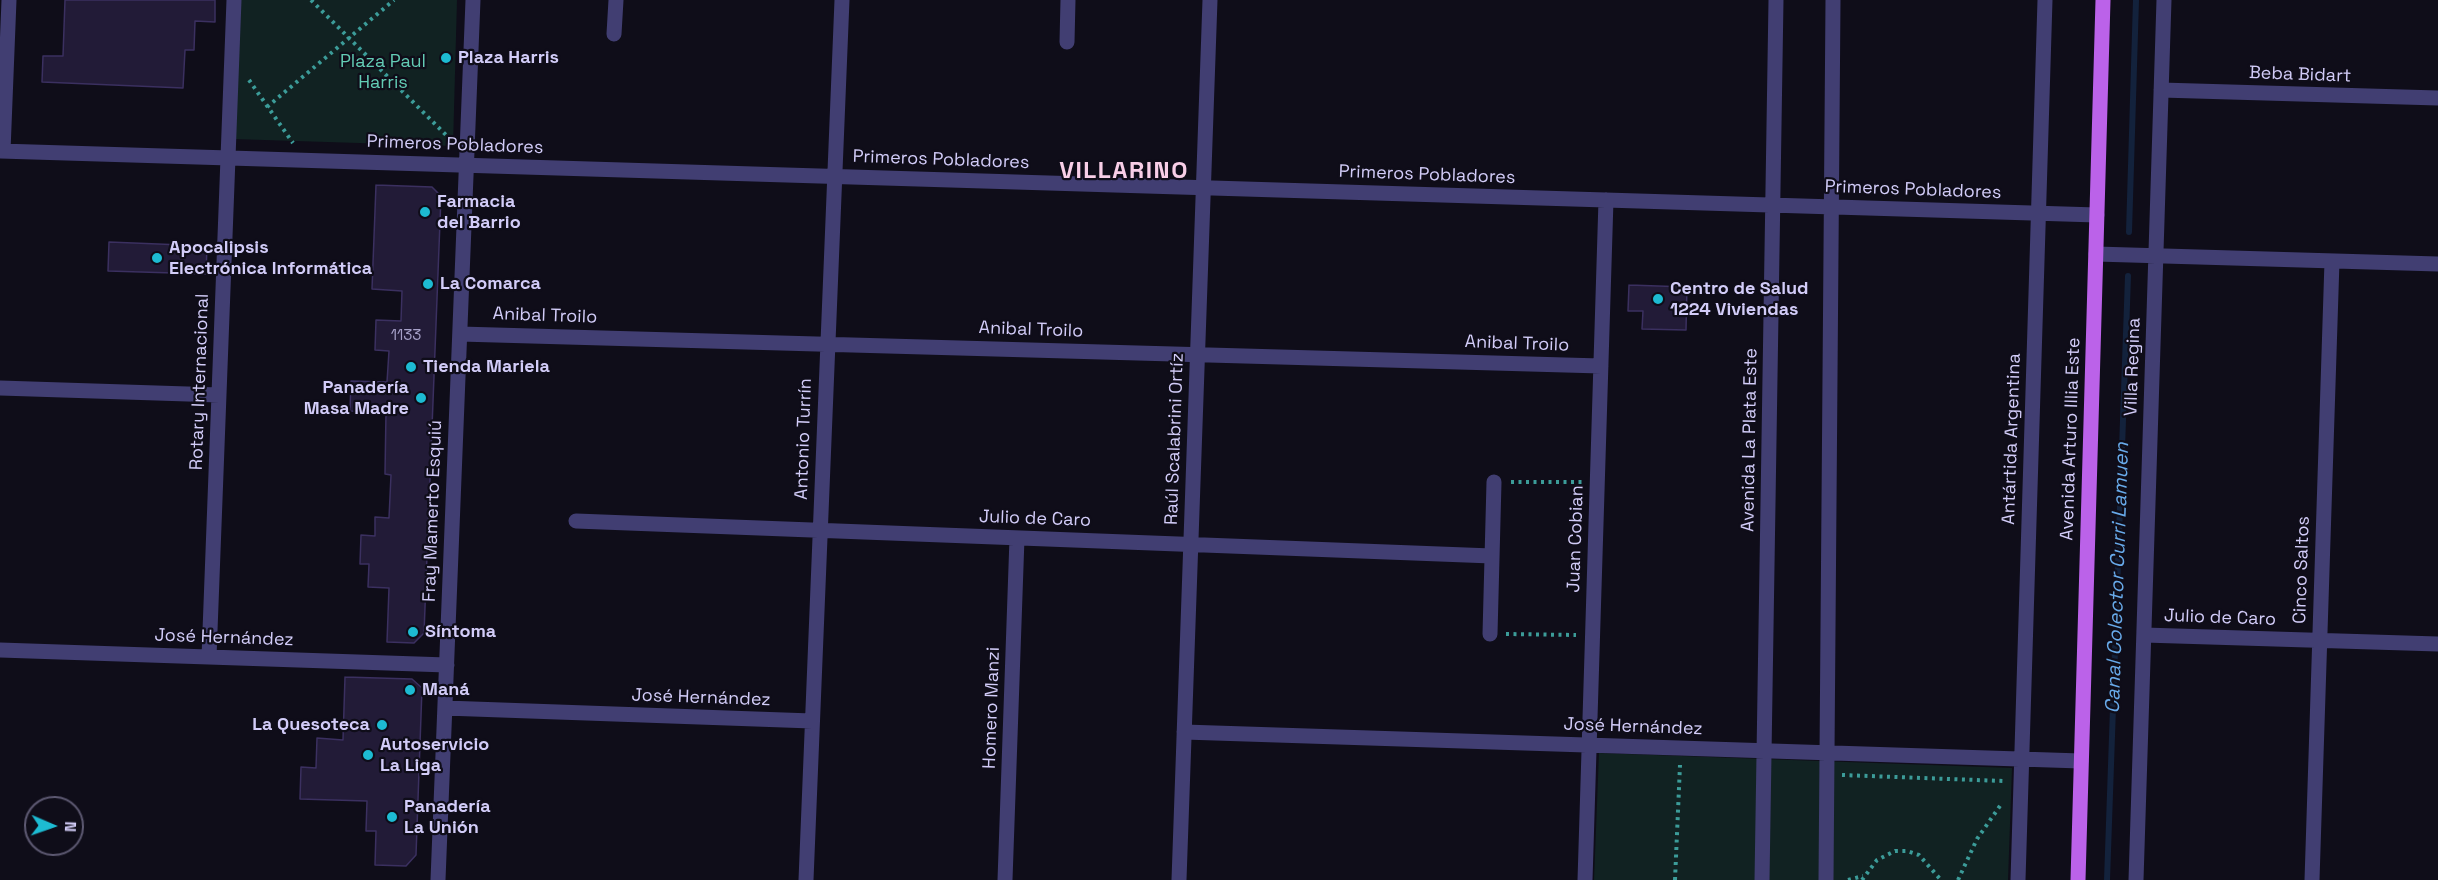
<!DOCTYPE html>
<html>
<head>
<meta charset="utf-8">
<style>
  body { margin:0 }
  #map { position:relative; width:2438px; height:880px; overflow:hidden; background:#0f0d19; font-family:"Space Grotesk",sans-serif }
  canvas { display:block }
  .north { position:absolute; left:24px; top:796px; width:60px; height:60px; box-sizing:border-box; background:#0f0d19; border:2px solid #5d5972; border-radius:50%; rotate:92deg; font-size:16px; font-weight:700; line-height:24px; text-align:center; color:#d2ccf8 }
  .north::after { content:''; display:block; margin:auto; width:21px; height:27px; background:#1dbbd2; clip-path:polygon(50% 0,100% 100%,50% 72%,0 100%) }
</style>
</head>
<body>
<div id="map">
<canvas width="2438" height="880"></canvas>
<div class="north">N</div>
</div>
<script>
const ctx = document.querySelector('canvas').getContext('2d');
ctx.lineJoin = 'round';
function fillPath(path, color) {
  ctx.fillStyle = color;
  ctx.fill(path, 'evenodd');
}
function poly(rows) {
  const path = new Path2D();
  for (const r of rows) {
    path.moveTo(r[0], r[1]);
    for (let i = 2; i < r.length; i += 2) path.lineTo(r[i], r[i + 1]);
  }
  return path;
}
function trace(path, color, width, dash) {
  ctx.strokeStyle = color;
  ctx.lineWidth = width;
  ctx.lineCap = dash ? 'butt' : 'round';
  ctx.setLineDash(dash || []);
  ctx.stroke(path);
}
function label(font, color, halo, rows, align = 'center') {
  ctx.font = font + ' "Space Grotesk",sans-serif';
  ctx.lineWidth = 4.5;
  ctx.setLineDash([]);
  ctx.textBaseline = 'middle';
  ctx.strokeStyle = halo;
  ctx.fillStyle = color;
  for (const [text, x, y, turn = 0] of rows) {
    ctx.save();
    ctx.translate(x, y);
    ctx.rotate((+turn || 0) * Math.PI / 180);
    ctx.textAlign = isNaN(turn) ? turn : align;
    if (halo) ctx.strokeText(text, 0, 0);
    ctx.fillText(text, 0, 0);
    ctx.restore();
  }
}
fillPath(poly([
  [238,0,457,0,453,146,233,139],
  [1599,753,2012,768,2008,880,1594,880]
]), '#122');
trace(poly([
  [2129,232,2136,0],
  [2107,880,2128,276]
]), '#13223c', 6);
const building = poly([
  [65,0,215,0,215,22,195,21,194,50,185,50,183,88,42,82,43,56,63,56,65,0],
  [376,185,432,187,441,196,424,633,414,643,387,642,389,588,368,587,369,564,360,564,361,535,375,536,375,517,389,518,391,475,385,474,386,412,350,411,351,381,387,382,389,351,375,350,376,320,401,321,402,291,372,289,376,185],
  [109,242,207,246,206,274,108,271,109,242],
  [1629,285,1687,287,1686,330,1642,329,1643,311,1628,311,1629,285],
  [345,677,412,679,422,688,416,855,406,866,375,865,376,831,366,831,367,801,300,799,301,767,316,768,317,738,343,740,345,677]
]);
fillPath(building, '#221b37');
trace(building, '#3b3060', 1.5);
trace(poly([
  [311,0,449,138],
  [249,80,293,143],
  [267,107,394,0],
  [1511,482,1582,482],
  [1506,634,1576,635],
  [1842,775,2003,781,2003,784],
  [1675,880,1680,765],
  [1848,880,1863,876],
  [1862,880,1877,860,1895,851,1907,851,1919,855,1941,880],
  [1958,880,1977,839,2002,803]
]), '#3c9c99', 4, [3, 4.5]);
trace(poly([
  [614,34,616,0],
  [1067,42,1068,0],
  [2161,90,2438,98],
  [0,151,2097,215],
  [3,151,9,0],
  [2096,254,2438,264],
  [460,334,1601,366],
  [0,388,219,395],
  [576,521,1492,556],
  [1490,634,1494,482],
  [2144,635,2438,644],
  [0,650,447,665],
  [209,657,234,0],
  [445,708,812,721],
  [1184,732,2081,761],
  [438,880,473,0],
  [806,880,842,0],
  [1005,880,1017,538],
  [1179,880,1210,0],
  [1585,880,1606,200],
  [1762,880,1776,0],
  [1826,880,1833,0],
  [2018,880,2045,0],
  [2136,880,2164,0],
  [2312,880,2332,261]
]), '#413e72', 15);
trace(poly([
  [2078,880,2103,0]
]), '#bb62e9', 15);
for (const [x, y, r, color] of [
  [446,58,6,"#1dbbd2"],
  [425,212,6,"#1dbbd2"],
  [157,258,6,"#1dbbd2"],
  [428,284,6,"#1dbbd2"],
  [1658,299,6,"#1dbbd2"],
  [411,367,6,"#1dbbd2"],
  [421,398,6,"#1dbbd2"],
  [413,632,6,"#1dbbd2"],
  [410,690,6,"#1dbbd2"],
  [382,725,6,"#1dbbd2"],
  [368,755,6,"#1dbbd2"],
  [392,817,6,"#1dbbd2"]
]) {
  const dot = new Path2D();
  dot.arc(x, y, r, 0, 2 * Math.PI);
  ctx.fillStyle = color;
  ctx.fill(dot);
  trace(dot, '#0f0d19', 2);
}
label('15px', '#a6a0c8', null, [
  ["1133",406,336]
]);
label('bold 18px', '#d2ccf8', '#0f0d19', [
  ["Plaza Harris",458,58],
  ["Farmacia",437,202],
  ["del Barrio",437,223],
  ["Apocalipsis",169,248],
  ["Electrónica Informática",169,269],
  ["La Comarca",440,284],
  ["Centro de Salud",1670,289],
  ["1224 Viviendas",1670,310],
  ["Tienda Mariela",423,367],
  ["Panadería",409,388,"right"],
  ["Masa Madre",409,409,"right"],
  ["Síntoma",425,632],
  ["Maná",422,690],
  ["La Quesoteca",370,725,"right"],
  ["Autoservicio",380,745],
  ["La Liga",380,766],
  ["Panadería",404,807],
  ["La Unión",404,828]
], 'left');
label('18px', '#63ccb5', '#0f0d19', [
  ["Plaza Paul",383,62],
  ["Harris",383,83]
]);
label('18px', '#d2ccf8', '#0f0d19', [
  ["Beba Bidart",2300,75,2],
  ["Primeros Pobladores",455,145,2],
  ["Primeros Pobladores",941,160,2],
  ["Primeros Pobladores",1427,175,2],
  ["Primeros Pobladores",1913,190,2],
  ["Anibal Troilo",545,316,2],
  ["Anibal Troilo",1031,330,2],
  ["Anibal Troilo",1517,344,2],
  ["Villa Regina",2133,367,-88],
  ["Rotary Internacional",200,382,-88],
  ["Antonio Turrín",804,439,-88],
  ["Raúl Scalabrini Ortíz",1175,439,-88],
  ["Antártida Argentina",2012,439,-88],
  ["Avenida Arturo Illia Este",2071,439,-88],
  ["Avenida La Plata Este",1750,440,-89],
  ["Fray Mamerto Esquiú",433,511,-88],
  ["Julio de Caro",1035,519,2],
  ["Juan Cobian",1576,539,-88],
  ["Cinco Saltos",2302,570,-88],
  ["Julio de Caro",2220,618,2],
  ["José Hernández",224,638,2],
  ["José Hernández",701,698,2],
  ["Homero Manzi",992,708,-88],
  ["José Hernández",1633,727,2]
]);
label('italic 20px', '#68aaea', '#0f0d19', [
  ["Canal Colector Curri Lamuen",2118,578,-88]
]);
ctx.letterSpacing = '1.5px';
label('bold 24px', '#f8cee7', '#0f0d19', [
  ["VILLARINO",1124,171]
]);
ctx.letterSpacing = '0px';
</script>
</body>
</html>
